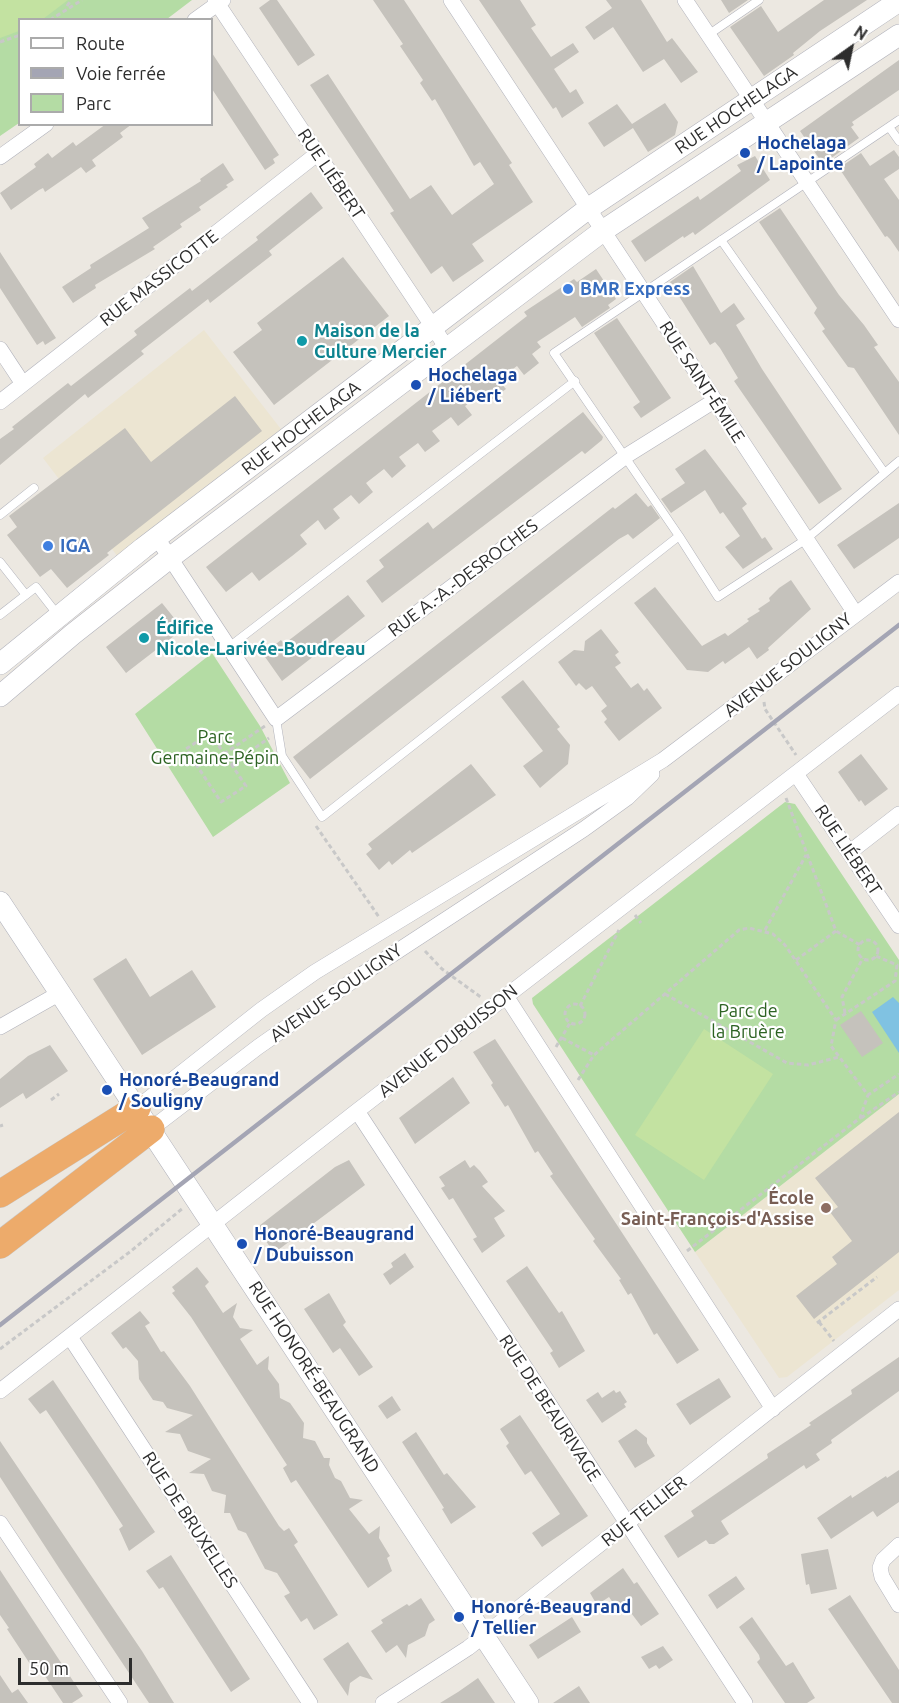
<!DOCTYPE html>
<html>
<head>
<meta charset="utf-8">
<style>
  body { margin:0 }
  #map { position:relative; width:899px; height:1703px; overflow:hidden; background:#ece8e1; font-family:Ubuntu,sans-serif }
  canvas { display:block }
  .legend { position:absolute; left:18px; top:18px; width:195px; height:108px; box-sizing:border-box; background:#fff; border:2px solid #ababab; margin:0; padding:8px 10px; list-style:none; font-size:18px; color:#2d2d2d }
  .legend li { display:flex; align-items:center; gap:12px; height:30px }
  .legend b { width:30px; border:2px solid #ababab }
  .north { position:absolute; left:821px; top:18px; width:60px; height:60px; -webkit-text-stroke:4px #fff; paint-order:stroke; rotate:33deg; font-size:16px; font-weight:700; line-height:24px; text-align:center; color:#2d2d2d }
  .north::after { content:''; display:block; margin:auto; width:21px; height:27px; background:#2d2d2d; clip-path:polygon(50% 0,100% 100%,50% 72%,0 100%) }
  .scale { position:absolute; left:18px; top:1658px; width:114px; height:27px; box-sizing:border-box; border:3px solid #2d2d2d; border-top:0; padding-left:8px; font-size:18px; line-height:21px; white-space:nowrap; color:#2d2d2d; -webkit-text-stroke:4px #fff; paint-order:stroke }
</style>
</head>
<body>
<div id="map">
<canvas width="899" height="1703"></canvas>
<ul class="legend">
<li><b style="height:8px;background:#fff"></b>Route</li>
<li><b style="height:8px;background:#a4a5b4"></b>Voie ferrée</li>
<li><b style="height:16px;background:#b4dca4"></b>Parc</li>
</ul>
<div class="north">N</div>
<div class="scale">50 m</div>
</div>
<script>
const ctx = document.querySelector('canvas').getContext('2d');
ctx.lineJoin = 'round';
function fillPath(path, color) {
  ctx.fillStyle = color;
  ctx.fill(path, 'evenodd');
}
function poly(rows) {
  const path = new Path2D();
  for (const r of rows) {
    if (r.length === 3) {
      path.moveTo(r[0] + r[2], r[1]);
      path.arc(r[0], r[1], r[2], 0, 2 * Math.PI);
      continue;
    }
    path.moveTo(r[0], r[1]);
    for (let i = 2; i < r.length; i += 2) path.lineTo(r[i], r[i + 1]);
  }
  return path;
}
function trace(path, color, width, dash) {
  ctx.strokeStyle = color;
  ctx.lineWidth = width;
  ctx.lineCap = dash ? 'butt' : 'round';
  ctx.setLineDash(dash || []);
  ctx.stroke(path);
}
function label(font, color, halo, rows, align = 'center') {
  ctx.font = font + ' Ubuntu,sans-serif';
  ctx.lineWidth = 4.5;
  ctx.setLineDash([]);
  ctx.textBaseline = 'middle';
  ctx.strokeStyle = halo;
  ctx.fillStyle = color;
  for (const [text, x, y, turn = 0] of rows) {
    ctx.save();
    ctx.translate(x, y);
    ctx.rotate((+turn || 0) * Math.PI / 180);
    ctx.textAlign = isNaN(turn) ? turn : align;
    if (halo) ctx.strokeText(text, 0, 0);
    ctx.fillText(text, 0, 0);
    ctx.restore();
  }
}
fillPath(poly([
  [204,330,284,433,118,557,43,458],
  [899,1094,899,1290,787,1377,779,1378,695,1252]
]), '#ece5d2');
fillPath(poly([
  [0,0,192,0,167,19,20,20,19,123,0,136],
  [212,653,260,726,290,783,213,837,135,714],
  [785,802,795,804,899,960,899,1094,695,1252,533,1004,532,998]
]), '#b4dca4');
fillPath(poly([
  [0,0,68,0,43,19,20,20,19,31,0,38],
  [704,1029,773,1074,704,1180,635,1135]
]), '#c3e2a1');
fillPath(poly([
  [893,997,899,1003,899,1053,872,1012]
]), '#80c2e2');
fillPath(poly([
  [270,0,277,0,315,55,298,66,259,8],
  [373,0,404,0,512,163,509,165,533,202,472,244,484,261,453,282,442,266,431,274,390,213,394,211,310,85,328,74,410,199,431,185,452,215,494,184,480,162,474,166,435,99,432,101,420,83,423,80,400,46,403,44],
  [479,0,520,0,536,25,531,28,551,57,573,43,579,52,554,69,570,93,576,89,584,103,562,118,556,107,553,109],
  [606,0,641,0,667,42,672,38,698,72,681,83,664,59,643,72,613,27,594,40,585,27,612,8],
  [721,0,748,0,729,13],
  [824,0,867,0,820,31,793,53,794,55,764,76,730,27,761,6,778,32],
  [212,53,279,155,273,159,275,163,265,170,212,89],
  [899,60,899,90,852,122,854,125,851,127,859,138,823,164,800,131],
  [665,103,678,122,675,135,648,152,633,128,604,147,588,123,617,104,632,124],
  [106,124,132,124,120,133,123,137,92,160,96,166,86,173,81,167,45,192,43,188,39,190,11,210,0,193,36,167,34,164,48,153,52,158,73,142,76,146],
  [894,150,899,157,899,169,884,179,899,200,899,252,890,239,887,236,885,237,839,168,861,153,870,166],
  [755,156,770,180,695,235,693,232,684,238,683,236,645,262,631,241,698,196,700,200,741,171,737,165],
  [223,163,234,180,226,185,228,187,199,207,201,210,180,224,182,227,153,247,155,249,95,285,96,288,73,303,62,287,91,268,90,265,149,228,142,218,201,181,200,179],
  [311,192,323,208,269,251,272,255,210,303,208,299,141,351,144,354,88,398,85,394,0,465,0,439,14,429,12,427,68,383,71,386,137,335,134,331,190,288,192,291,258,240,256,237],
  [780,208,839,295,864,325,878,345,874,347,899,382,899,435,854,368,848,367,822,331,825,329,814,313,817,308,759,222],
  [0,252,56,338,45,345,43,341,37,345,0,288],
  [343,257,389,316,274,405,233,352,262,330,257,323],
  [693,266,721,313,734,303,745,319,736,325,762,369,842,489,819,504,734,381,738,378,720,348,715,342,710,345,670,282],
  [596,269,616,299,608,305,610,308,582,327,575,317,537,342,541,347,532,354,539,363,524,375,517,366,498,380,506,389,491,400,484,392,465,406,472,415,458,426,451,417,432,431,440,441,425,452,418,443,399,457,406,466,392,478,384,469,366,483,373,492,359,504,351,495,333,509,340,518,325,530,318,520,300,535,307,544,292,556,259,581,252,572,226,592,206,567,527,316,524,312,574,279,577,282],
  [617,318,671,398,641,418,633,407,640,402,594,333],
  [235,396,262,431,107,553,109,555,67,588,51,569,40,577,7,535,17,527,9,516,125,428,151,462],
  [583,412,603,437,602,440,585,454,582,451,382,603,366,581,384,567,379,560,428,522,433,529],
  [705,449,747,504,742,508,762,539,765,537,773,549,743,569,725,547,740,536,723,512,720,514,705,490,671,513,661,499,685,483,675,469],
  [636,493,648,507,651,505,660,518,633,539,628,534,619,539,310,779,293,757,613,507,615,509],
  [899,503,899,538,854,569,837,545],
  [791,580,811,609,768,648,769,650,757,659,749,647,725,664,723,661,708,672,687,670,634,603,655,587,702,646,725,633,728,636,749,621,747,619,760,611,758,609,770,601,769,598,779,588],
  [348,595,365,616,282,681,263,654,281,640,284,644],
  [162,603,183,629,126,673,106,647],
  [601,629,619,652,615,655,621,663,615,667,631,688,638,683,644,691,647,688,662,708,619,741,604,722,607,719,601,711,607,706,592,686,586,690,579,683,576,686,558,662,574,650,584,651,585,641],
  [523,680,560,727,557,729,570,745,568,764,540,788,523,766,543,751,501,697],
  [861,754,888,789,865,806,861,800,859,802,838,772],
  [471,764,496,795,412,853,410,850,392,865,389,861,379,870,366,854,372,849,368,844],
  [126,958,150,997,192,970,216,1007,142,1055,93,979],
  [861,1011,883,1043,862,1057,840,1025],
  [495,1039,699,1350,677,1364,657,1333,654,1335,631,1293,628,1295,619,1280,621,1279,593,1241,595,1239,550,1176,553,1174,538,1151,535,1153,508,1105,505,1107,491,1085,493,1083,473,1052],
  [50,1045,68,1071,26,1099,23,1093,0,1108,0,1079,28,1056],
  [453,1077,470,1103,415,1144,399,1118],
  [899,1112,899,1252,814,1319,796,1296,837,1264,832,1257,852,1241,830,1212,838,1207,815,1178],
  [349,1160,365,1185,274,1253,258,1229,259,1226,335,1167],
  [465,1160,470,1168,474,1165,480,1171,488,1182,482,1186,505,1211,494,1218,505,1236,482,1253,473,1239,477,1237,453,1198,449,1200,441,1188,445,1186,439,1177],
  [405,1253,414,1267,390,1285,383,1274,393,1267,391,1263],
  [527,1266,559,1313,562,1311,585,1351,559,1368,550,1353,553,1351,506,1281],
  [197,1267,209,1282,205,1286,223,1313,237,1303,233,1317,240,1328,253,1330,240,1339,257,1365,269,1356,268,1369,279,1384,280,1398,290,1403,304,1423,303,1438,315,1441,324,1458,330,1458,329,1465,335,1478,341,1481,350,1498,363,1500,349,1509,369,1534,380,1526,379,1538,390,1556,387,1558,392,1571,368,1588,296,1480,291,1483,283,1468,287,1465,191,1317,172,1293,175,1291,172,1287],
  [329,1293,346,1322,343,1325,373,1367,359,1376,340,1348,333,1353,304,1309],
  [140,1311,150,1323,145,1326,161,1352,164,1351,190,1386,279,1526,284,1531,289,1528,298,1542,294,1545,338,1615,314,1630,307,1618,301,1622,284,1596,290,1593,277,1573,265,1569,246,1533,238,1530,230,1513,224,1513,226,1495,212,1491,204,1474,189,1473,211,1459,188,1451,180,1434,165,1432,193,1415,167,1408,163,1402,153,1400,139,1379,138,1361,126,1347,123,1349,111,1333],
  [899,1357,899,1391,831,1440,832,1443,816,1454,820,1460,806,1469,804,1465,721,1521,729,1534,714,1544,709,1544,706,1540,678,1558,664,1536,694,1516,691,1511,768,1458,767,1454,811,1425,809,1423,852,1394,851,1390],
  [719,1378,731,1397,690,1425,676,1404],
  [53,1380,155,1532,129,1551,119,1529,123,1526,94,1481,46,1410,40,1414,28,1399],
  [614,1390,616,1393,620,1391,627,1402,624,1404,626,1407,602,1423,586,1400,598,1392,602,1398],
  [392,1396,401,1410,387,1419,378,1406],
  [520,1415,588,1516,542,1547,532,1533,560,1514,531,1471,525,1475,506,1446,509,1443,500,1429],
  [636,1429,647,1438,647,1443,655,1456,635,1468,618,1441],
  [416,1432,444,1475,447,1473,476,1507,451,1524,442,1509,444,1508,402,1442],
  [0,1441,142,1651,174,1703,149,1703,59,1568,0,1477],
  [899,1470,899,1502,877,1517,873,1511,831,1539,817,1518,851,1495,852,1498,886,1476,887,1478],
  [828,1549,837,1589,811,1594,809,1584,806,1585,801,1554],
  [171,1555,250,1679,231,1692,163,1587,159,1589,146,1571],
  [623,1568,634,1584,637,1582,659,1614,641,1626,625,1605,618,1610,609,1597,597,1605,590,1593],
  [0,1570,83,1696,72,1703,63,1703,35,1661,30,1664,7,1629,9,1628,0,1615],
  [736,1576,745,1589,717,1609,708,1595],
  [850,1595,899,1670,899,1703,892,1703,828,1609],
  [421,1598,435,1620,429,1624,425,1636,408,1645,406,1658,397,1645,386,1653,371,1631,383,1623,381,1620,407,1604,409,1606],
  [572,1617,581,1632,538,1659,529,1645],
  [752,1617,786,1666,793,1662,815,1698,807,1703,785,1703,757,1662,760,1659,759,1655,739,1627],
  [348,1642,373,1680,360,1676,350,1683,348,1696,323,1659],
  [663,1646,673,1660,659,1669,656,1665,649,1669,641,1657],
  [0,1675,12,1693,18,1689,28,1703,0,1703],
  [478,1678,495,1703,440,1703,458,1692],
  [579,1686,590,1703,553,1703]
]), '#c5c2bc');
const lane = poly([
  [708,35,759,0],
  [889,127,899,141],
  [721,240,884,472],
  [0,515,34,488],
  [679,536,718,597,805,540,899,461],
  [0,562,26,595],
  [0,615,36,587,57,614],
  [229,647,575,381],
  [276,719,282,756,322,817,679,536,554,353,899,120]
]);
const street = poly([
  [215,0,447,348],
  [451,0,855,613],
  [685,0,899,320],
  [195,20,223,0],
  [0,157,46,124],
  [0,349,23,384],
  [0,402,317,154],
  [157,538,276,719,626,456,714,401],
  [796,774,899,926],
  [850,852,899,814],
  [506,996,773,1409],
  [0,1027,60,993],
  [137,1108,261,1010,315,972,663,760,899,582],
  [357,1111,745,1703],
  [151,1129,258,1047,361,975,584,829,627,798,652,774],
  [70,1337,310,1703],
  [0,1391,357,1111,899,694],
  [0,1523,120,1703],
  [899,1545,883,1560,880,1568,882,1577,899,1605],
  [383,1703,468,1648,899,1309]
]);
const secondary = poly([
  [0,664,143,548,589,208,899,1],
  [0,696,73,634,171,557,604,230,899,35],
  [0,902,528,1703]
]);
const highway = poly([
  [0,1194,137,1108],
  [0,1245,151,1129]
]);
trace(lane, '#b1b2bb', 9);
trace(street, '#b1b2bb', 16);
trace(secondary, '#b1b2bb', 22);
trace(highway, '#c8c8c8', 28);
trace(poly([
  [67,6,71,0],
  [50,20,82,0],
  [0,42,20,35],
  [764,702,765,709,796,755],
  [210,733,246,786,221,802,186,749,210,733],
  [224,754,265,726],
  [231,765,269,738],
  [786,798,836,931,860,945],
  [316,826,379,917],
  [635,915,641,923],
  [765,930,806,855],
  [868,950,10],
  [425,951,442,969,482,998],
  [796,960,836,931],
  [665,994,787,1063,808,1065,839,1057],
  [575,1014,10],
  [580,1006,619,930],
  [845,1013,842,997,863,958],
  [836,1020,895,981,897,965,876,956],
  [562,1038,594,1055],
  [556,1047,570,1023],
  [578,1080,594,1055,739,930,749,928,773,934,785,945,836,1020,831,1046,868,1095,899,1074],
  [51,1100,59,1094],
  [861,1118,899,1092],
  [0,1126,3,1125],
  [687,1251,860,1118,868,1095],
  [819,1322,834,1341],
  [817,1323,877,1277],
  [0,1349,131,1251,183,1208]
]), '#c8c8c8', 3, [4.5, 3]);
trace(lane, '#fff', 8);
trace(street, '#fff', 15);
trace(secondary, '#fff', 21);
trace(highway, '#edab6b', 27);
trace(poly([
  [0,1325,899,625]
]), '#a4a5b4', 4.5);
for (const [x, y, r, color] of [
  [745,153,6,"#1a4fb4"],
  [568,289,6,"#3f7fe0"],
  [302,341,6,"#0f9aa8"],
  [416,385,6,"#1a4fb4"],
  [48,546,6,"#3f7fe0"],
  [144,638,6,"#0f9aa8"],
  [107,1090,6,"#1a4fb4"],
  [826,1208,6,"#8d6e63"],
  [242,1244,6,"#1a4fb4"],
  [459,1617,6,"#1a4fb4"]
]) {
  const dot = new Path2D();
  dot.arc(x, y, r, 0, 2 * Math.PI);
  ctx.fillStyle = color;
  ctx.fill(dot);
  trace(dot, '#fff', 2);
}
label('18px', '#2d2d2d', '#fff', [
  ["RUE HOCHELAGA",736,110,-34],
  ["RUE LIÉBERT",331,174,56],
  ["RUE MASSICOTTE",159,278,-38],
  ["RUE SAINT-ÉMILE",702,382,57],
  ["RUE HOCHELAGA",301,428,-37],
  ["RUE A.-A.-DESROCHES",463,578,-37],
  ["AVENUE SOULIGNY",788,665,-38],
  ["RUE LIÉBERT",848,850,56],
  ["AVENUE SOULIGNY",336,993,-35],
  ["AVENUE DUBUISSON",448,1041,-38],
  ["RUE HONORÉ-BEAUGRAND",314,1377,57],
  ["RUE DE BEAURIVAGE",550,1408,57],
  ["RUE TELLIER",644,1511,-38],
  ["RUE DE BRUXELLES",190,1520,57]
]);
label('bold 18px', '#164399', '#fff', [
  ["Hochelaga",757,143],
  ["/ Lapointe",757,164],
  ["Hochelaga",428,375],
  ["/ Liébert",428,396],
  ["Honoré-Beaugrand",119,1080],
  ["/ Souligny",119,1101],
  ["Honoré-Beaugrand",254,1234],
  ["/ Dubuisson",254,1255],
  ["Honoré-Beaugrand",471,1607],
  ["/ Tellier",471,1628]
], 'left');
label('bold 18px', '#366cbe', '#fff', [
  ["BMR Express",580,289],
  ["IGA",60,546]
], 'left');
label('bold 18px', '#0d838f', '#fff', [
  ["Maison de la",314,331],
  ["Culture Mercier",314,352],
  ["Édifice",156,628],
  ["Nicole-Larivée-Boudreau",156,649]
], 'left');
label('18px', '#2d6323', '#fff', [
  ["Parc",215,737],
  ["Germaine-Pépin",215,758],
  ["Parc de",748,1011],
  ["la Bruère",748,1032]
]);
label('bold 18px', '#785e54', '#fff', [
  ["École",814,1198],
  ["Saint-François-d'Assise",814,1219]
], 'right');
</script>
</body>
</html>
